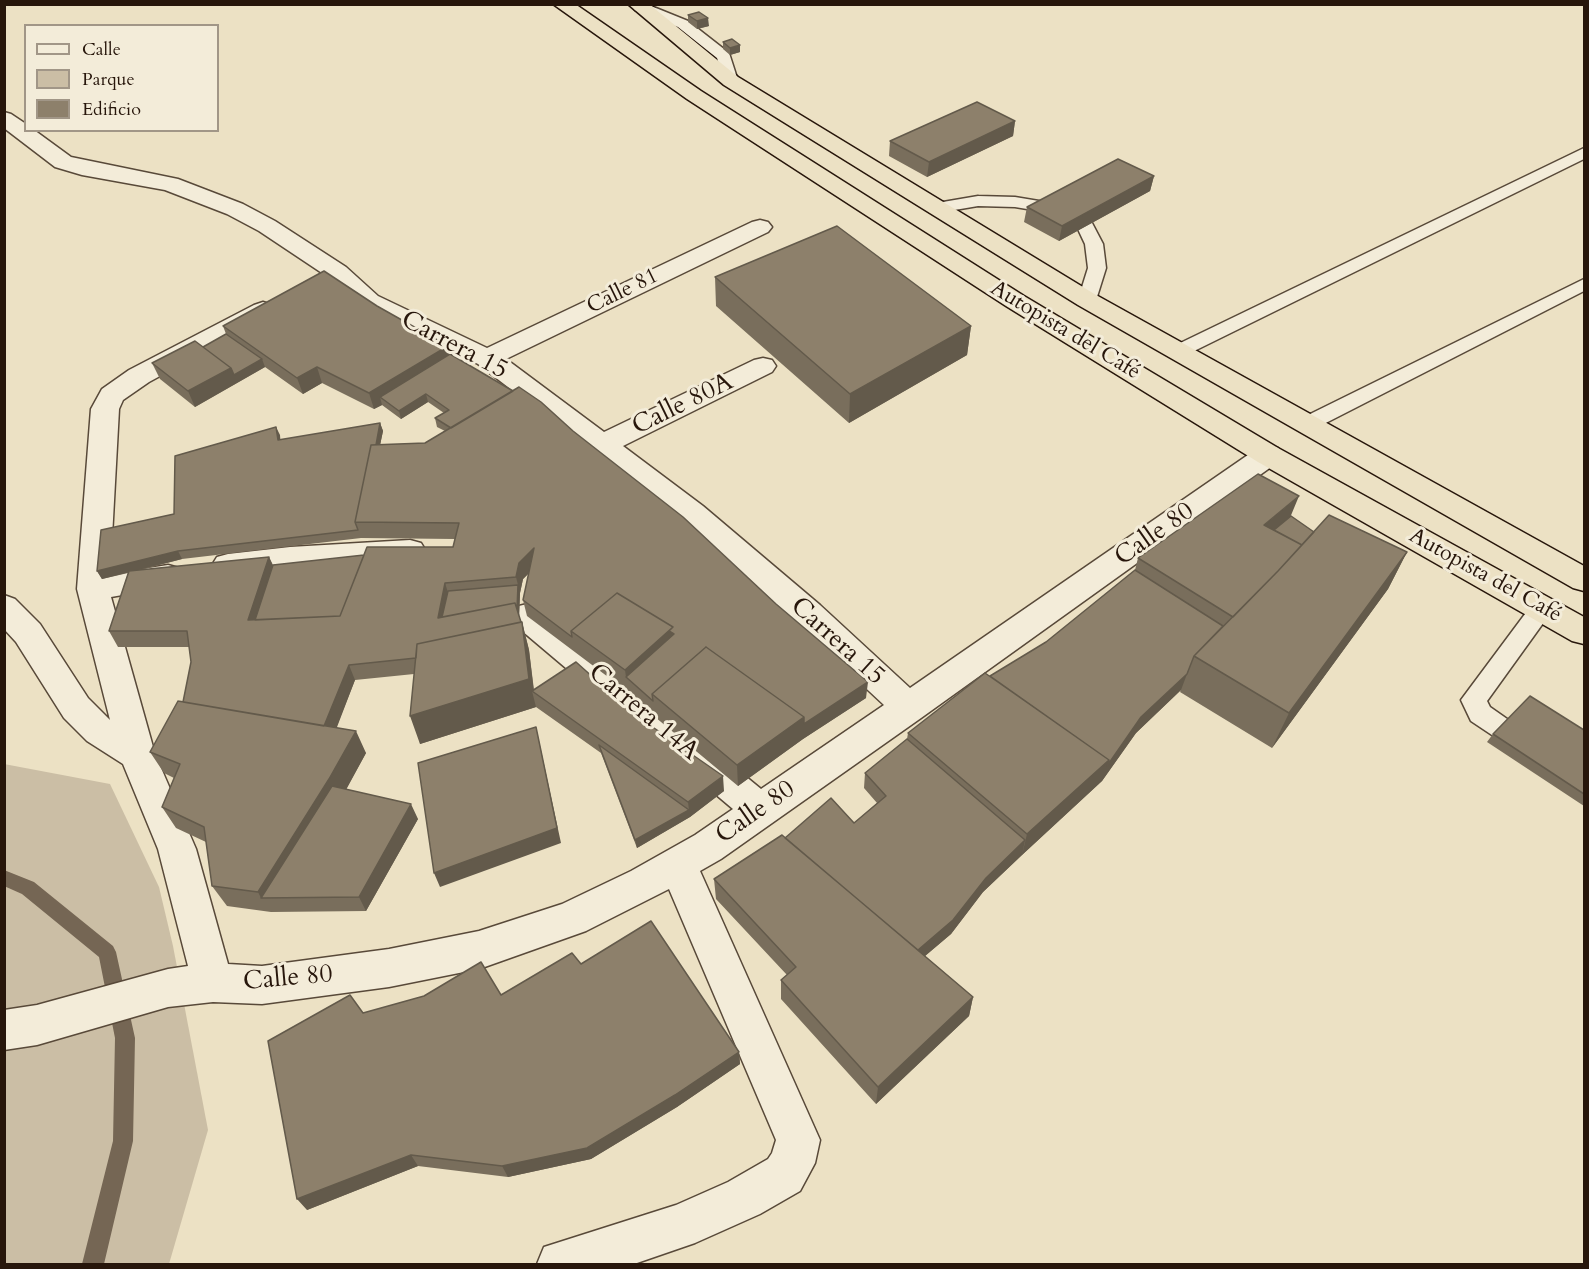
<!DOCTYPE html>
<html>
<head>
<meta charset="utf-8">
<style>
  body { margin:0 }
  #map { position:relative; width:1589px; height:1269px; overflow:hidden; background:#ece1c4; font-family:Cardo,serif }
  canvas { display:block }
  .frame { position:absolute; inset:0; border:6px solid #27160b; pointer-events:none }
  .legend { position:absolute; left:24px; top:24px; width:195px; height:108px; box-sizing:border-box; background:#f3ecd9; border:2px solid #a19687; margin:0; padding:8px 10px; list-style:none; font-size:18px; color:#27160b }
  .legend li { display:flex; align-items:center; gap:12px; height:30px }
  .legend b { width:30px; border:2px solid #a19687 }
</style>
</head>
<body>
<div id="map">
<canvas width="1589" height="1269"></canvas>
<div class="frame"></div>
<ul class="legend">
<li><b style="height:8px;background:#f3ecd9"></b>Calle</li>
<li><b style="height:16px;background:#cbbea5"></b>Parque</li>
<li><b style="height:16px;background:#8d806b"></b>Edificio</li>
</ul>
</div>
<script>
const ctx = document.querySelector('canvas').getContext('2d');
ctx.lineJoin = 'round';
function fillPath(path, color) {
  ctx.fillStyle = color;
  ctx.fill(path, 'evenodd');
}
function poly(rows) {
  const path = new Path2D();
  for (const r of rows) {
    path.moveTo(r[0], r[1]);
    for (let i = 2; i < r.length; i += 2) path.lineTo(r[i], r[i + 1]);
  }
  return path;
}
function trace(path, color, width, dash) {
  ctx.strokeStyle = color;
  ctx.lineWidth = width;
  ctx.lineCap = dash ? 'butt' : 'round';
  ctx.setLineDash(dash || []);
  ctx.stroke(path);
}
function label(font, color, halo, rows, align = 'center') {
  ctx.font = font + ' Cardo,serif';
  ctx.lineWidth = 6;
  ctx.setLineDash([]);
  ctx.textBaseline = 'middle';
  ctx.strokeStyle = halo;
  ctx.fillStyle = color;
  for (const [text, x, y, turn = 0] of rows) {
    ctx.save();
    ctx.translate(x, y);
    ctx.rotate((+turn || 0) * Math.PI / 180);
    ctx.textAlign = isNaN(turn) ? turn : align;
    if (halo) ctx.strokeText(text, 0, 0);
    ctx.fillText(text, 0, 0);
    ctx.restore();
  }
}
fillPath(poly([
  [4,764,110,784,159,887,173,946,208,1130,169,1264,5,1264]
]), '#cbbea5');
fillPath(poly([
  [4,870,34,882,113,946,116,952,135,1038,133,1141,104,1264,82,1264,113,1141,115,1038,99,957,22,894,4,886,4,870]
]), '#756654');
const service = poly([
  [635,4,646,4,688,21,729,53,738,81,736,84,726,84,717,58,678,27,635,10,633,7,635,4],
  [1584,148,1584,159,1186,355,1179,357,1172,355,1169,351,1172,347,1584,148],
  [978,196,1015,197,1051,203,1059,208,1051,213,1015,207,978,206,937,213,929,208,937,203,978,196],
  [1086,222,1092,223,1103,244,1106,268,1096,300,1094,304,1087,306,1080,304,1078,300,1088,268,1085,244,1077,227,1080,223,1086,222],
  [1584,279,1584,291,1314,429,1307,431,1300,429,1297,424,1300,419,1584,279],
  [1542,599,1550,602,1554,608,1487,701,1490,707,1510,721,1514,728,1510,735,1501,738,1492,735,1471,721,1461,700,1534,602,1542,599]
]);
const minor = poly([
  [4,112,11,114,26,124,26,130,34,130,71,157,178,179,243,204,275,221,346,267,378,296,487,348,752,222,760,220,768,222,772,227,768,232,506,359,604,432,754,360,763,358,772,360,776,366,772,372,623,446,703,506,820,605,910,688,1258,448,1268,445,1278,448,1282,455,1278,462,921,718,721,859,700,871,820,1140,815,1163,800,1191,760,1214,695,1243,634,1264,537,1264,544,1247,676,1205,728,1182,768,1159,772,1153,776,1140,669,889,586,931,479,969,389,987,262,1004,213,1002,168,1007,37,1045,4,1050,4,1010,37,1005,168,969,188,966,158,849,123,764,87,741,64,718,16,642,4,629,4,595,15,599,40,624,88,698,110,720,77,589,91,409,102,389,129,370,254,305,263,302,272,305,276,310,272,315,149,382,123,400,119,409,110,574,168,565,179,568,184,576,179,584,168,587,111,597,155,754,196,849,228,964,262,966,389,949,479,931,562,904,631,871,695,835,733,809,515,625,511,616,515,607,527,604,539,607,761,789,884,705,796,623,681,520,478,364,360,306,328,277,259,231,227,214,165,190,82,175,55,167,4,128,4,112],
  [410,540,421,543,426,551,421,559,410,562,290,569,228,576,217,573,212,565,217,557,228,554,290,547,410,540]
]);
const trunk = poly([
  [553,4,575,4,701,91,1024,296,1278,448,1584,617,1584,644,1572,641,1258,462,1006,306,687,99,553,4],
  [628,4,649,4,738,77,1096,295,1584,566,1584,591,1573,588,1078,305,724,85,628,4]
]);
trace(service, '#584939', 3);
trace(minor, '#584939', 3);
trace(trunk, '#27160b', 3);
fillPath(service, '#f3ecd9');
fillPath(minor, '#f3ecd9');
fillPath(trunk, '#ece1c4');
fillPath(poly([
  [688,15,709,26,697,29,688,22],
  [723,42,740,52,730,55,723,49],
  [1015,121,1013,136,927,177,889,156,890,141],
  [1154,176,1150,191,1059,241,1024,222,1027,207],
  [715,277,971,326,967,355,849,423,716,306],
  [377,306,448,346,450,354,866,698,803,739,738,786,655,717,628,692,527,616,523,600,529,573,523,579,520,593,519,616,521,622,522,622,529,650,534,690,634,714,724,791,690,817,637,848,601,753,536,707,420,744,414,674,355,680,336,728,366,753,346,789,418,819,366,911,271,912,227,906,212,886,206,842,176,828,162,807,174,778,164,773,150,752,183,702,191,662,189,647,118,647,109,631,128,573,102,579,97,571,174,514,276,427,280,440,380,423,383,431,380,445,425,443,445,431,437,427,435,418,444,413,428,402,401,419,382,405,374,409,322,383,303,394,265,367,195,407,160,379,152,363,203,347,226,334,223,326],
  [361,538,455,539,453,547,273,565,269,557,141,570,182,559],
  [1291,516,1314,532,1407,552,1388,589,1272,748,1180,692,1181,690,1136,733,1102,781,1022,855,983,892,951,934,925,956,973,997,969,1016,876,1104,781,999,781,980,787,975,716,899,714,879,785,838,854,823,877,803,864,788,865,773,907,739,908,733,990,676,1046,642,1135,570,1138,558],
  [1584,730,1584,806,1487,742,1493,734],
  [581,964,739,1052,740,1064,677,1107,591,1159,508,1177,418,1166,307,1210,363,1013,501,995]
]), '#796e5c');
fillPath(poly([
  [708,18,709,26,697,29,697,21],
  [740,45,740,52,730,55,730,48],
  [1015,121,1013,136,927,177,929,162],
  [1154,176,1150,191,1059,241,1062,226],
  [971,326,967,355,849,423,850,394],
  [448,346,452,362,380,397,382,405,374,409,369,393],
  [262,359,265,367,195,407,188,391,231,368],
  [317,367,322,383,303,394,297,378],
  [426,394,428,402,401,419,399,411],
  [380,423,383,431,364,522,359,522],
  [276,427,280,435,281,448,278,440],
  [1299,496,1287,525,1260,548,1264,525],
  [534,548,538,564,523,579,520,593,519,619,438,618,445,583,450,599,518,585,516,577,519,563],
  [178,551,182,559,102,579,97,571],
  [1407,552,1388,589,1272,748,1289,713],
  [269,557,276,573,259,627,248,620],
  [522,622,529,650,534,693,532,691,536,707,420,744,410,716],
  [673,627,676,650,626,677,625,670],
  [349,665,355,680,329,748,321,732],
  [1187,674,1181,690,1136,733,1102,781,1022,855,1027,834,1141,717],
  [868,682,866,698,803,739,738,786,737,765,804,717],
  [536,727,561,843,440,887,434,873],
  [356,731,366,753,340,801,261,898,258,892],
  [723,776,724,791,690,817,637,848,635,840,689,810,688,802],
  [411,804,418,819,366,911,359,897],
  [1025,840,1022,855,983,892,951,934,912,967,914,953,986,878],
  [973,997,969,1016,876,1104,878,1087],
  [739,1052,740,1064,677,1107,591,1159,508,1177,502,1166],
  [411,1155,418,1166,307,1210,297,1199]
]), '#635a4b');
const building = poly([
  [699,12,708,18,697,21,688,15,699,12],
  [732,39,740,45,730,48,723,42,732,39],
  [977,102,1015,121,929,162,890,141,977,102],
  [1118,159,1154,176,1062,226,1027,207,1118,159],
  [837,226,971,326,850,394,715,277,837,226],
  [324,271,377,306,448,346,369,393,317,367,297,378,223,326,324,271],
  [226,334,262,359,234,375,231,368,203,347,226,334],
  [195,341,231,368,188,391,152,363,195,341],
  [450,354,513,391,451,428,435,418,449,410,426,394,399,411,380,397,450,354],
  [519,387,541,402,573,431,683,517,776,604,868,682,804,724,804,717,706,647,652,694,653,701,626,677,674,634,669,631,673,627,617,593,571,631,572,637,523,600,534,548,519,563,516,577,445,583,438,618,515,603,521,622,417,644,416,658,349,665,324,726,183,702,191,662,187,631,109,631,129,571,269,557,248,620,340,616,367,547,453,547,459,523,355,522,371,445,425,443,519,387],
  [380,423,376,445,371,445,355,522,358,530,178,551,97,571,101,530,174,514,175,456,276,427,278,440,380,423],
  [1258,474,1299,496,1264,525,1302,545,1278,571,1233,617,1138,558,1258,474],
  [1329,515,1407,552,1289,713,1194,656,1278,571,1329,515],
  [1291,516,1314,532,1302,545,1274,530,1291,516],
  [364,555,340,616,255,620,273,565,364,555],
  [1135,570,1223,626,1194,656,1187,674,1141,717,1107,766,1109,760,990,676,1046,642,1135,570],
  [518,585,517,609,515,603,442,617,448,591,518,585],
  [617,593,673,627,625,670,571,631,617,593],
  [522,622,529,679,410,716,417,644,522,622],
  [706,647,804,717,737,765,652,694,706,647],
  [576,662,634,714,723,776,688,802,532,691,576,662],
  [985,673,1109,760,1027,834,908,733,985,673],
  [1530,696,1584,730,1584,794,1493,734,1530,696],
  [178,701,356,731,329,779,258,892,212,886,204,827,162,807,180,764,150,752,178,701],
  [536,727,557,828,434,873,418,763,536,727],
  [907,739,1025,840,986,878,953,920,918,950,785,838,831,798,854,823,886,796,865,773,907,739],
  [599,745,689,810,635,840,599,745],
  [332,786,411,804,359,897,261,898,332,786],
  [782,835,973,997,878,1087,781,980,796,967,714,879,782,835],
  [651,921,739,1052,675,1095,587,1148,502,1166,411,1155,297,1199,268,1041,350,995,363,1013,424,996,481,962,501,995,572,953,581,964,651,921]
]);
fillPath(building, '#8d806b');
trace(building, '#635a4b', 1.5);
label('22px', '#27160b', '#f3ecd9', [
  ["Calle 81",623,292,-26],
  ["Autopista del Café",1065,331,31],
  ["Autopista del Café",1485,576,29]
]);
label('26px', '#27160b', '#f3ecd9', [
  ["Carrera 15",454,346,28],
  ["Calle 80A",683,405,-26],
  ["Calle 80",1155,535,-35],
  ["Carrera 15",837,642,42],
  ["Carrera 14A",643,713,40],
  ["Calle 80",756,813,-35],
  ["Calle 80",288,979,-5]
]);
</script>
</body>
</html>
